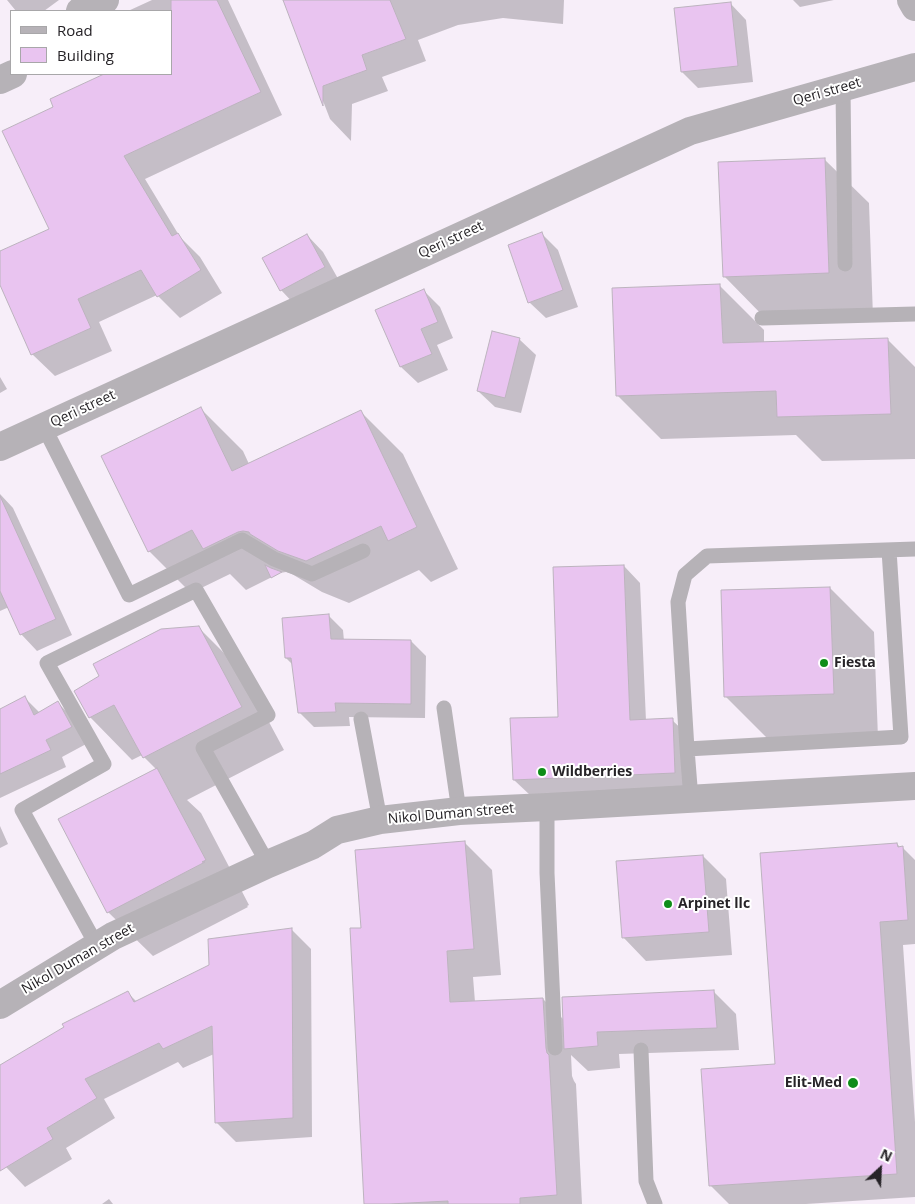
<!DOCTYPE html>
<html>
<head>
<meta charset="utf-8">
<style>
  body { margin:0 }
  #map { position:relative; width:915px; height:1204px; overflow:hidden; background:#f7eef9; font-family:"Open Sans",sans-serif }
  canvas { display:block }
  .legend { position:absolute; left:10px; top:10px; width:162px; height:65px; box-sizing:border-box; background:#fff; border:1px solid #a8a7a9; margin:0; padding:6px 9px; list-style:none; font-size:15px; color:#262327 }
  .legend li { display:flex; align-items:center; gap:10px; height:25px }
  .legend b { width:25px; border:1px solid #a8a7a9 }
  .north { position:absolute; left:855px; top:1144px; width:50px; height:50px; -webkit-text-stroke:4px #fff; paint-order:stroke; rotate:25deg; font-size:14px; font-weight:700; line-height:20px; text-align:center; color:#262327 }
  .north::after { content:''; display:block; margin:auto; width:18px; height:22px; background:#262327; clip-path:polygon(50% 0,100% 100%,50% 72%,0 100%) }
</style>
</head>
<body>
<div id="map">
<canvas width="915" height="1204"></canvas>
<ul class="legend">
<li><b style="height:6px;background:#b6b2b7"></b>Road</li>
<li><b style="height:14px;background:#e9c4f0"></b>Building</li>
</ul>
<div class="north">N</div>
</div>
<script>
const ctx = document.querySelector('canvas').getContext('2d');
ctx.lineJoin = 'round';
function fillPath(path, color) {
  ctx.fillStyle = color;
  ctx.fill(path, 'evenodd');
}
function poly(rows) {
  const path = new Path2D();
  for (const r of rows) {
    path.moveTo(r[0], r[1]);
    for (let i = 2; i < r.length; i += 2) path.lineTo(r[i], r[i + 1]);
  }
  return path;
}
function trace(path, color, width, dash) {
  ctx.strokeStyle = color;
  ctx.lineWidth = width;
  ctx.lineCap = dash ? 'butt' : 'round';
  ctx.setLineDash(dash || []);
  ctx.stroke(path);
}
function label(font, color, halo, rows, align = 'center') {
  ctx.font = font + ' "Open Sans",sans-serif';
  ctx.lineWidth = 4;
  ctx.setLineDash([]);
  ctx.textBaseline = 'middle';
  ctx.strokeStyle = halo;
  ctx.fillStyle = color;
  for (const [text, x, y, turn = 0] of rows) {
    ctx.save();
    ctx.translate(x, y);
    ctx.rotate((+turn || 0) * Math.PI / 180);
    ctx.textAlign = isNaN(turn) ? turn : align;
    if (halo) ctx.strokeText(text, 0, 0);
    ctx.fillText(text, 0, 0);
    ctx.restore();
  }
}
fillPath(poly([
  [7,0,59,0,44,11,16,11],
  [152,0,228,0,282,115,145,179,180,237,200,257,222,293,180,318,157,295,99,322,112,351,55,376,32,354,0,282,0,252,50,230,54,107,51,100,107,74,171,74,171,11,128,11],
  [284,0,564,0,563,24,503,18,458,25,418,40,426,61,382,77,388,91,352,104,351,141,330,119],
  [793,0,834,0,800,7],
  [730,3,746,20,753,82,698,88,682,72],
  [824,159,869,203,873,317,768,321,724,276],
  [542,234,558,250,578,307,546,318,529,302],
  [307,235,323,252,341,284,297,307,281,290],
  [720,286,764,330,764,343,888,340,915,367,915,459,822,461,796,435,661,439,617,395],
  [423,290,440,307,453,338,437,345,448,370,418,383,401,367,377,310],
  [519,339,536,355,521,413,495,407,478,391],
  [0,377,7,389,0,393],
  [201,409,243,451,249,464,361,412,403,454,458,569,431,582,419,570,349,603,322,592,292,574,286,572,280,573,246,590,230,574,191,593,149,551],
  [0,494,13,508,72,635,37,651,21,634,9,607,0,611],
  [624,566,640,583,646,721,672,720,689,736,691,789,531,796,514,780,559,718],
  [830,588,874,632,878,738,770,741,726,697],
  [329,616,343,630,344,641,411,641,426,656,425,718,349,717,350,726,314,727,299,712,293,665,286,658],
  [198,627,241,670,284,750,187,800,201,813,249,905,247,906,248,907,153,956,108,912,59,820,156,769,142,755,132,760,90,717],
  [25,698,40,713,57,702,74,719,88,743,62,757,66,767,0,798,0,710],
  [0,826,8,844,0,848],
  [465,843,492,870,501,975,473,977,475,1002,543,999,564,1020,713,991,736,1014,739,1050,619,1054,620,1068,588,1071,571,1055,572,1076,574,1081,576,1084,582,1204,365,1204,363,929],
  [897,844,901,848,903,848,915,860,915,944,903,945,915,1122,915,1197,806,1204,729,1204,710,1185],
  [703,856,726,879,732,955,646,961,623,937],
  [292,930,311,949,312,1137,236,1142,216,1122,214,1054,183,1068,178,1062,104,1099,115,1118,66,1148,72,1159,25,1187,6,1167,0,1158,0,1066,128,993,137,1002],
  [109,1199,113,1204,102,1204]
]), '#0003');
const building = poly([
  [171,0,217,0,261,92,124,156,172,236,178,233,201,270,157,297,141,270,78,299,91,328,31,355,0,285,0,251,49,229,2,131,53,107,50,99,104,74,171,74,171,0],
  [283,0,390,0,406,39,362,55,367,70,323,86,323,106,283,0],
  [731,2,738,66,681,72,674,8,731,2],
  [825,158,829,273,723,277,718,162,825,158],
  [542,232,563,290,528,303,508,245,542,232],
  [307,234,325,267,280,291,262,258,307,234],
  [720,284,723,343,888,338,891,414,777,417,776,391,616,396,612,288,720,284],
  [424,289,438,322,421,329,432,354,400,367,375,310,424,289],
  [492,331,520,338,505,398,477,391,492,331],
  [201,407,232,471,361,410,417,527,388,541,381,526,306,561,278,551,250,534,249,532,243,531,238,532,203,549,192,530,148,552,101,456,201,407],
  [0,496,56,619,20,635,0,591,0,496],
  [265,565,271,568,282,572,271,578,265,565],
  [624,565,630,720,673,718,675,773,513,780,510,718,558,717,553,567,624,565],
  [830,587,834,694,724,697,721,590,830,587],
  [329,614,331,639,411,640,411,704,335,703,336,712,298,713,291,658,285,658,282,618,329,614],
  [199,626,242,707,143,758,114,705,89,718,74,691,99,676,93,664,161,629,199,626],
  [25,696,34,715,58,701,72,727,46,740,51,750,0,774,0,709,25,696],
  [157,768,206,860,202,862,205,862,107,913,58,819,157,768],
  [465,841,474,949,447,951,450,1002,543,998,546,1048,547,1053,549,1055,557,1195,520,1198,520,1204,448,1204,448,1201,389,1204,364,1204,350,928,361,928,355,850,465,841],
  [897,843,898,847,903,846,908,920,880,922,897,1174,709,1186,701,1069,775,1064,760,853,897,843],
  [703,855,709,932,622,938,616,861,703,855],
  [292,928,293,1118,215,1123,212,1026,163,1049,159,1043,85,1079,97,1098,47,1128,53,1139,0,1171,0,1065,64,1027,62,1024,128,991,134,1002,209,965,208,939,292,928],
  [714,990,717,1028,597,1032,598,1046,564,1049,562,997,714,990]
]);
fillPath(building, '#e9c4f0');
trace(building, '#bcb3be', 1);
trace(poly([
  [843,87,845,264],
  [762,318,915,314],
  [44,427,129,595,242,540,274,559,312,574,363,551],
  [444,708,459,811],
  [361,719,380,820],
  [687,749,901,737,889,550],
  [691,799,687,749,678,602,685,575,707,556,915,549],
  [547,807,547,873,555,1048],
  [97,946,22,810,104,764,47,663,196,590,268,715,203,748,268,864],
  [641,1050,646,1181,655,1204]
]), '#b6b2b7', 15);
trace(poly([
  [911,0,915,7],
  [80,11,105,0],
  [0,80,13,74],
  [0,447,690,131,915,67],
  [0,1005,113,936,268,864,313,845,337,830,380,820,459,811,547,807,915,786]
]), '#b6b2b7', 28);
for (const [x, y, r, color] of [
  [824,663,5,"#0f8d19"],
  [542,772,5,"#0f8d19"],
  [668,904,5,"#0f8d19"],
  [853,1083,6,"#0f8d19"]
]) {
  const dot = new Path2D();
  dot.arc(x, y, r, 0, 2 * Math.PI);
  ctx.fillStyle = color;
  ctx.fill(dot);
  trace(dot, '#fff', 2);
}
label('14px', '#262327', '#fff', [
  ["Qeri street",827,92,-16],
  ["Qeri street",451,240,-25],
  ["Qeri street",83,409,-25],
  ["Nikol Duman street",451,814,-5],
  ["Nikol Duman street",78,959,-30]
]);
label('bold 14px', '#262327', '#fff', [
  ["Fiesta",834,663],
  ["Wildberries",552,772],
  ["Arpinet llc",678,904],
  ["Elit-Med",842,1083,"right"]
], 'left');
</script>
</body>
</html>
